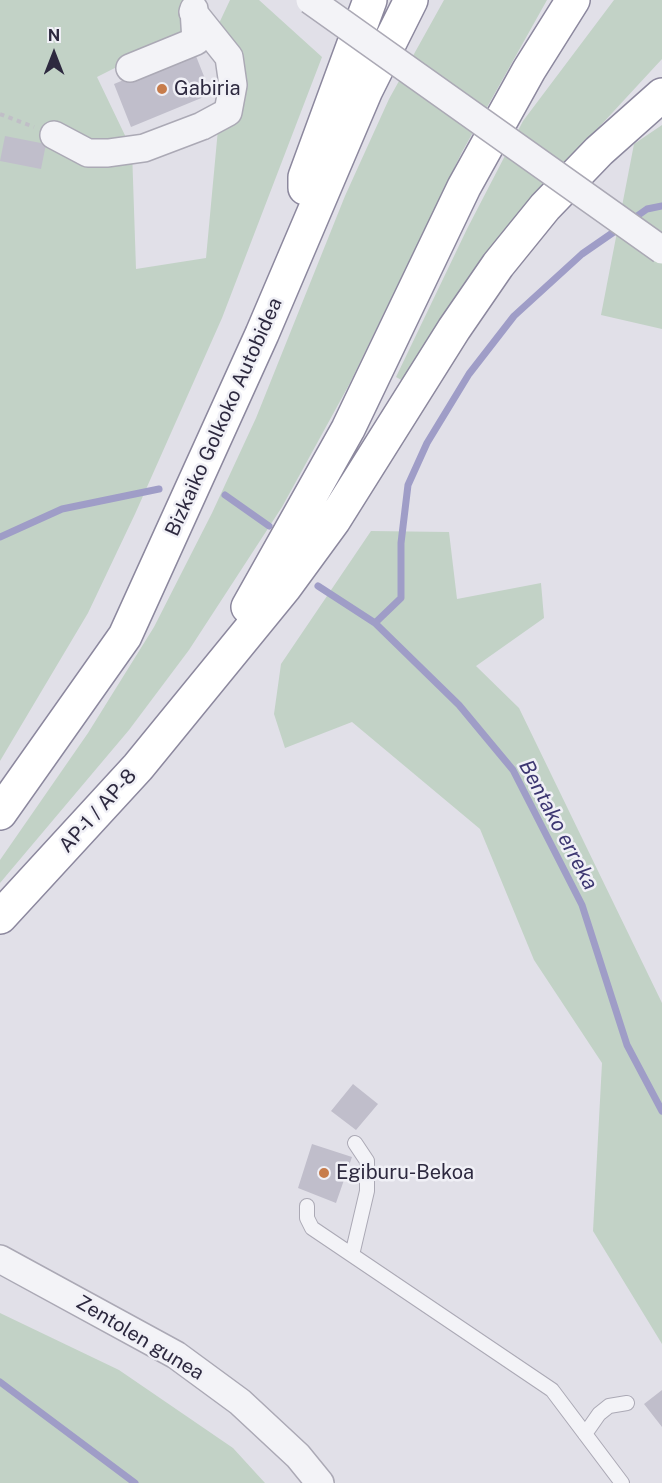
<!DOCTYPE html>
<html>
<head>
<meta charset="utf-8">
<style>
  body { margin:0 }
  #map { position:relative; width:662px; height:1483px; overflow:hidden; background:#e1e0e8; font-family:"Public Sans",sans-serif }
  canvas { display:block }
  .north { position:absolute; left:24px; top:24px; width:60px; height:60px; -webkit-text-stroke:4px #f0f0f6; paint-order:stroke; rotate:0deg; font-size:16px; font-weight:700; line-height:24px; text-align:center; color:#2d293f }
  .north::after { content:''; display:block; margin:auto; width:21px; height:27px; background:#2d293f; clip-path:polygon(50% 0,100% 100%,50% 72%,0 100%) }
</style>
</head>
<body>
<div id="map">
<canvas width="662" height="1483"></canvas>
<div class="north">N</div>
</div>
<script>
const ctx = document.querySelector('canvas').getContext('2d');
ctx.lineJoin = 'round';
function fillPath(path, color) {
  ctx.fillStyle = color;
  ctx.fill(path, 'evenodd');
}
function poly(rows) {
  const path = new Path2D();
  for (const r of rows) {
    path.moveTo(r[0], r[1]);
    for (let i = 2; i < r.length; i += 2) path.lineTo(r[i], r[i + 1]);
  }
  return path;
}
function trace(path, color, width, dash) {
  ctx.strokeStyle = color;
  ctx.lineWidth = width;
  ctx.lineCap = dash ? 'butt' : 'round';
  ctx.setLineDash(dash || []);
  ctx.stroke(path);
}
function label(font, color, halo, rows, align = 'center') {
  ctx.font = font + ' "Public Sans",sans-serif';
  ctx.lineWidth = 5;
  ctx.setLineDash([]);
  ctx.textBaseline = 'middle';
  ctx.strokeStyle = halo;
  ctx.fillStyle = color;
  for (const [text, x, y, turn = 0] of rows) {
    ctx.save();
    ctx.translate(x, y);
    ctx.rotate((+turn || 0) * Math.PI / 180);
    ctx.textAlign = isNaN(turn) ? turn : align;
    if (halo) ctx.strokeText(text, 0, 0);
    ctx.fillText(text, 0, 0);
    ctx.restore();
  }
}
fillPath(poly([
  [0,0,183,0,188,31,97,77,132,150,136,269,206,258,221,97,214,34,230,0,259,0,322,57,222,318,135,514,88,613,0,761],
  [444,0,547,0,462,152,350,383,282,507,189,650,129,730,0,883,0,860,88,733,154,627,212,513,256,418,345,196,389,99],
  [614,0,662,0,662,59,528,204,403,381,396,377,467,229,523,121],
  [662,125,662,329,601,315,634,144],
  [371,531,449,532,457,599,541,583,544,618,476,666,519,708,662,1003,662,1344,593,1231,602,1063,534,960,480,829,352,722,285,748,274,714,281,664],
  [0,1313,119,1370,233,1448,265,1483,0,1483]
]), '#c2d2c6');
trace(poly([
  [630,221,647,209,662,206],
  [225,495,269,526],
  [0,537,62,509,159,489],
  [318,586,375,623,459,705,513,770,582,905,627,1045,662,1111],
  [375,623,401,598,401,543,408,485,427,443,469,374,514,316,582,254,621,227],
  [0,1382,135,1483]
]), '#9f9dc7', 7);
fillPath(poly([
  [194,51,211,94,131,127,114,84],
  [5,136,46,144,41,169,0,161],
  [353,1084,378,1104,356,1130,331,1111],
  [312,1144,352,1157,336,1203,298,1188],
  [662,1390,662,1427,644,1404]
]), '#c0becb');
const service = poly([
  [355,1143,367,1161,367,1191,352,1255,552,1390,622,1483],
  [307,1206,307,1218,312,1228,352,1255],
  [585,1434,599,1414,609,1406,627,1403]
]);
const minor = poly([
  [130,68,196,41,194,9],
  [54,135,88,153,108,153,144,148,202,126,228,112,233,85,229,57,193,12],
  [0,1259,176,1355,240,1402,298,1456,320,1483]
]);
const motorway = poly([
  [305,188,305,177,370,0],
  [248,607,348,429,464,187,529,70,573,0],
  [0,813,125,636,262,334,366,90,411,0],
  [0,917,138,767,285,587,334,520,454,329,498,265,545,207,599,151,662,95]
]);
trace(service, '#aba9b5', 16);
trace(minor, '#aba9b5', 30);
trace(motorway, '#8c889e', 36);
trace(poly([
  [0,114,34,127]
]), '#c0bec7', 4, [4.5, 4.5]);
trace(service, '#f3f3f7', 14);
trace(minor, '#f3f3f7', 27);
trace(motorway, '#fff', 33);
const minorBridge = poly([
  [310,0,662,250]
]);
trace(minorBridge, '#aba9b5', 30, []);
trace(minorBridge, '#f3f3f7', 27);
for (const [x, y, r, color] of [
  [162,89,6,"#c77c4b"],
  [324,1173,6,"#c77c4b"]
]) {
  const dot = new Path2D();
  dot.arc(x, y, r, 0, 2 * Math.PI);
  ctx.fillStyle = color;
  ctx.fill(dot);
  trace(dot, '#f0f0f6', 2);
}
label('20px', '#2d293f', '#f0f0f6', [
  ["Gabiria",174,89],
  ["Egiburu-Bekoa",336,1173]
], 'left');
label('20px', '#2d293f', '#f0f0f6', [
  ["Bizkaiko Golkoko Autobidea",224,417,-66],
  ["AP-1 / AP-8",98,811,-48],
  ["Zentolen gunea",140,1338,31]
]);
label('italic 21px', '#3c3671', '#f0f0f6', [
  ["Bentako erreka",558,825,62]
]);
</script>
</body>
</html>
